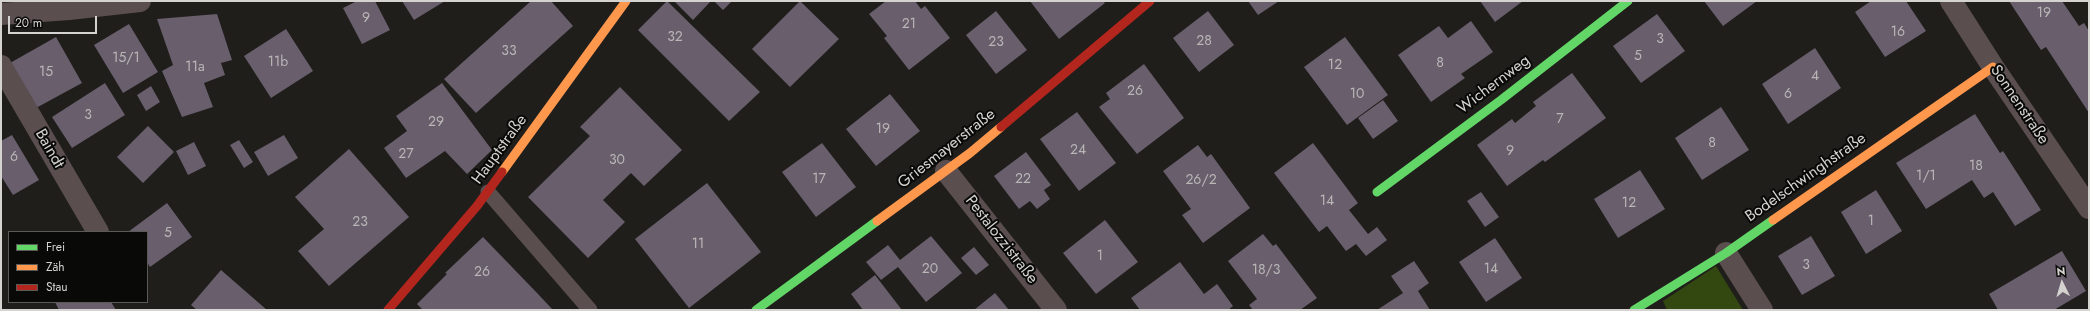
<!DOCTYPE html>
<html>
<head>
<meta charset="utf-8">
<style>
  body { margin:0 }
  #map { position:relative; width:2090px; height:311px; overflow:hidden; background:#1f1e1b; font-family:Jost,sans-serif }
  canvas { display:block }
  .frame { position:absolute; inset:0; border:2px solid #d4d3cf; pointer-events:none }
  .legend { position:absolute; left:8px; top:231px; width:140px; height:72px; box-sizing:border-box; background:#090907; border:1px solid #5a5a57; margin:0; padding:5px 7px; list-style:none; font-size:12px; color:#d4d3cf }
  .legend li { display:flex; align-items:center; gap:8px; height:20px }
  .legend b { width:20px; border:1px solid #5a5a57 }
  .north { position:absolute; left:2042px; top:263px; width:40px; height:40px; -webkit-text-stroke:3px #090907; paint-order:stroke; rotate:355deg; font-size:11px; font-weight:700; line-height:16px; text-align:center; color:#d4d3cf }
  .north::after { content:''; display:block; margin:auto; width:14px; height:18px; background:#d4d3cf; clip-path:polygon(50% 0,100% 100%,50% 72%,0 100%) }
  .scale { position:absolute; left:8px; top:16px; width:89px; height:18px; box-sizing:border-box; border:2px solid #d4d3cf; border-top:0; padding-left:5px; font-size:12px; line-height:14px; white-space:nowrap; color:#d4d3cf; -webkit-text-stroke:3px #090907; paint-order:stroke }
</style>
</head>
<body>
<div id="map">
<canvas width="2090" height="311"></canvas>
<div class="frame"></div>
<ul class="legend">
<li><b style="height:5px;background:#63d668"></b>Frei</li>
<li><b style="height:5px;background:#ff974d"></b>Zäh</li>
<li><b style="height:5px;background:#b3261e"></b>Stau</li>
</ul>
<div class="north">N</div>
<div class="scale">20 m</div>
</div>
<script>
const ctx = document.querySelector('canvas').getContext('2d');
ctx.lineJoin = 'round';
function fillPath(path, color) {
  ctx.fillStyle = color;
  ctx.fill(path, 'evenodd');
}
function poly(rows) {
  const path = new Path2D();
  for (const r of rows) {
    path.moveTo(r[0], r[1]);
    for (let i = 2; i < r.length; i += 2) path.lineTo(r[i], r[i + 1]);
  }
  return path;
}
function trace(path, color, width, dash) {
  ctx.strokeStyle = color;
  ctx.lineWidth = width;
  ctx.lineCap = dash ? 'butt' : 'round';
  ctx.setLineDash(dash || []);
  ctx.stroke(path);
}
function label(font, color, halo, rows, align = 'center') {
  ctx.font = font + ' Jost,sans-serif';
  ctx.lineWidth = 4;
  ctx.setLineDash([]);
  ctx.textBaseline = 'middle';
  ctx.strokeStyle = halo;
  ctx.fillStyle = color;
  for (const [text, x, y, turn = 0] of rows) {
    ctx.save();
    ctx.translate(x, y);
    ctx.rotate((+turn || 0) * Math.PI / 180);
    ctx.textAlign = isNaN(turn) ? turn : align;
    if (halo) ctx.strokeText(text, 0, 0);
    ctx.fillText(text, 0, 0);
    ctx.restore();
  }
}
fillPath(poly([
  [1716,266,1743,310,1667,310,1663,301]
]), '#334711');
fillPath(poly([
  [357,1,375,1,390,30,362,44,343,8],
  [402,1,445,1,414,20],
  [531,1,551,1,573,26,476,113,444,79],
  [667,1,760,92,729,121,638,30],
  [674,1,711,1,693,20],
  [714,1,732,1,723,10],
  [800,1,839,39,790,87,752,49],
  [886,1,915,1,921,9,925,6,950,38,909,70,884,38,887,36,869,14],
  [1030,1,1103,1,1105,3,1059,39],
  [1248,1,1279,1,1258,15],
  [1480,1,1523,1,1495,22],
  [1704,1,1757,1,1723,26],
  [1871,1,1906,1,1926,31,1885,57,1855,12],
  [2009,1,2062,1,2079,26,2084,23,2089,31,2089,113,2046,47,2041,50],
  [996,11,1027,50,996,74,966,35],
  [1208,11,1234,45,1199,72,1173,38],
  [217,14,232,60,221,63,225,75,204,83,213,107,182,117,162,71,173,65,157,19],
  [1657,14,1685,51,1641,83,1613,46],
  [1471,21,1493,52,1461,74,1465,78,1431,102,1398,55,1439,26,1448,38],
  [129,24,158,72,123,93,94,45],
  [286,29,313,71,271,98,244,56],
  [56,37,82,83,36,108,10,63],
  [1345,37,1388,95,1347,125,1304,67],
  [1815,48,1841,88,1788,124,1762,84],
  [1144,64,1184,118,1137,154,1099,107,1110,99,1106,93],
  [1572,73,1606,118,1545,162,1543,160,1507,186,1477,145,1512,119,1515,123,1536,106,1533,102],
  [105,83,125,115,72,148,52,117],
  [442,83,492,150,467,174,445,151,406,178,384,148,407,131,396,116],
  [151,86,160,102,146,111,137,95],
  [620,87,682,150,644,186,631,173,603,200,625,222,588,258,528,197,590,136,580,127],
  [890,94,920,131,876,166,846,129],
  [1383,100,1398,121,1373,139,1358,118],
  [1721,107,1749,150,1702,180,1675,138],
  [1077,112,1116,163,1079,191,1040,139],
  [1975,114,2000,153,2003,151,2041,210,2015,226,1993,192,1984,198,1972,180,1926,209,1896,163],
  [148,126,174,152,143,183,117,157],
  [12,135,39,180,13,195,1,176,1,141],
  [284,135,298,158,268,176,254,152],
  [239,140,253,162,244,168,230,145],
  [194,142,206,166,188,175,176,151],
  [822,143,856,187,816,217,782,172],
  [1313,143,1358,203,1349,210,1368,234,1377,227,1387,240,1366,256,1356,244,1346,251,1327,226,1319,232,1274,173],
  [1198,145,1207,157,1211,154,1250,208,1203,243,1182,215,1191,209,1163,171],
  [349,149,409,217,329,286,298,251,324,229,295,197],
  [1026,152,1051,185,1044,190,1050,199,1037,209,1030,201,1019,209,994,176],
  [1640,170,1665,209,1618,238,1594,199],
  [707,183,761,252,689,308,635,239],
  [1876,190,1902,231,1866,254,1841,212],
  [1481,192,1499,217,1485,227,1467,201],
  [167,203,192,237,150,267,147,262,147,232,128,232],
  [1105,220,1138,262,1096,294,1063,253],
  [1263,234,1273,246,1276,244,1317,298,1300,310,1253,310,1249,305,1257,299,1228,261],
  [931,236,962,273,926,302,898,267,881,280,866,262,888,245,900,260],
  [1811,236,1835,276,1802,295,1778,256],
  [483,237,538,294,553,310,423,310,417,304,447,274,445,273],
  [1495,238,1522,278,1486,302,1459,262],
  [974,247,989,265,976,275,961,258],
  [2062,251,2086,291,2054,310,1998,310,1989,294],
  [1414,261,1429,283,1418,291,1430,310,1377,310,1403,293,1391,276],
  [1180,262,1204,294,1217,284,1233,306,1228,310,1140,310,1131,298],
  [221,270,267,310,197,310,191,305],
  [875,275,902,310,863,310,851,294],
  [995,293,1009,310,974,310],
  [55,302,111,302,116,310,59,310]
]), '#685e6c');
trace(poly([
  [488,192,590,310]
]), '#5a4e4f', 15);
trace(poly([
  [1951,1,1993,67,2089,208],
  [1,14,69,9,140,1],
  [1,66,98,232],
  [946,171,1056,310],
  [1726,253,1762,310]
]), '#5a4e4f', 22);
trace(poly([
  [1377,192,1501,100,1628,1],
  [756,310,877,221],
  [1634,310,1726,253,1773,220]
]), '#63d668', 9);
trace(poly([
  [502,172,626,1],
  [1773,220,1993,67],
  [877,221,970,153,1001,127]
]), '#ff974d', 9);
trace(poly([
  [1001,127,1150,1],
  [388,310,477,206,502,172]
]), '#b3261e', 9);
label('14px', '#b9b6b6', null, [
  ["19",2044,14],
  ["9",366,19],
  ["21",909,25],
  ["16",1898,33],
  ["32",675,38],
  ["3",1660,40],
  ["28",1204,42],
  ["23",996,43],
  ["33",509,52],
  ["5",1638,57],
  ["15/1",126,59],
  ["11b",278,63],
  ["8",1440,64],
  ["12",1335,66],
  ["11a",195,68],
  ["15",46,73],
  ["4",1815,77],
  ["26",1135,92],
  ["10",1357,95],
  ["6",1788,95],
  ["3",88,116],
  ["7",1560,120],
  ["29",436,123],
  ["19",883,130],
  ["8",1712,144],
  ["24",1078,151],
  ["9",1510,152],
  ["27",406,155],
  ["6",14,158],
  ["30",617,161],
  ["18",1976,167],
  ["1/1",1926,177],
  ["17",819,180],
  ["22",1023,180],
  ["26/2",1201,181],
  ["14",1327,202],
  ["12",1629,204],
  ["1",1871,222],
  ["23",360,223],
  ["5",168,234],
  ["11",698,245],
  ["1",1100,257],
  ["3",1806,266],
  ["20",930,270],
  ["14",1491,270],
  ["18/3",1266,271],
  ["26",482,273]
]);
label('16px', '#d4d3cf', '#090907', [
  ["Wichernweg",1494,85,-37],
  ["Sonnenstraße",2019,105,56],
  ["Baindt",49,149,60],
  ["Griesmayerstraße",947,149,-38],
  ["Hauptstraße",500,150,-54],
  ["Bodelschwinghstraße",1806,178,-35],
  ["Pestalozzistraße",1001,240,52]
]);
</script>
</body>
</html>
